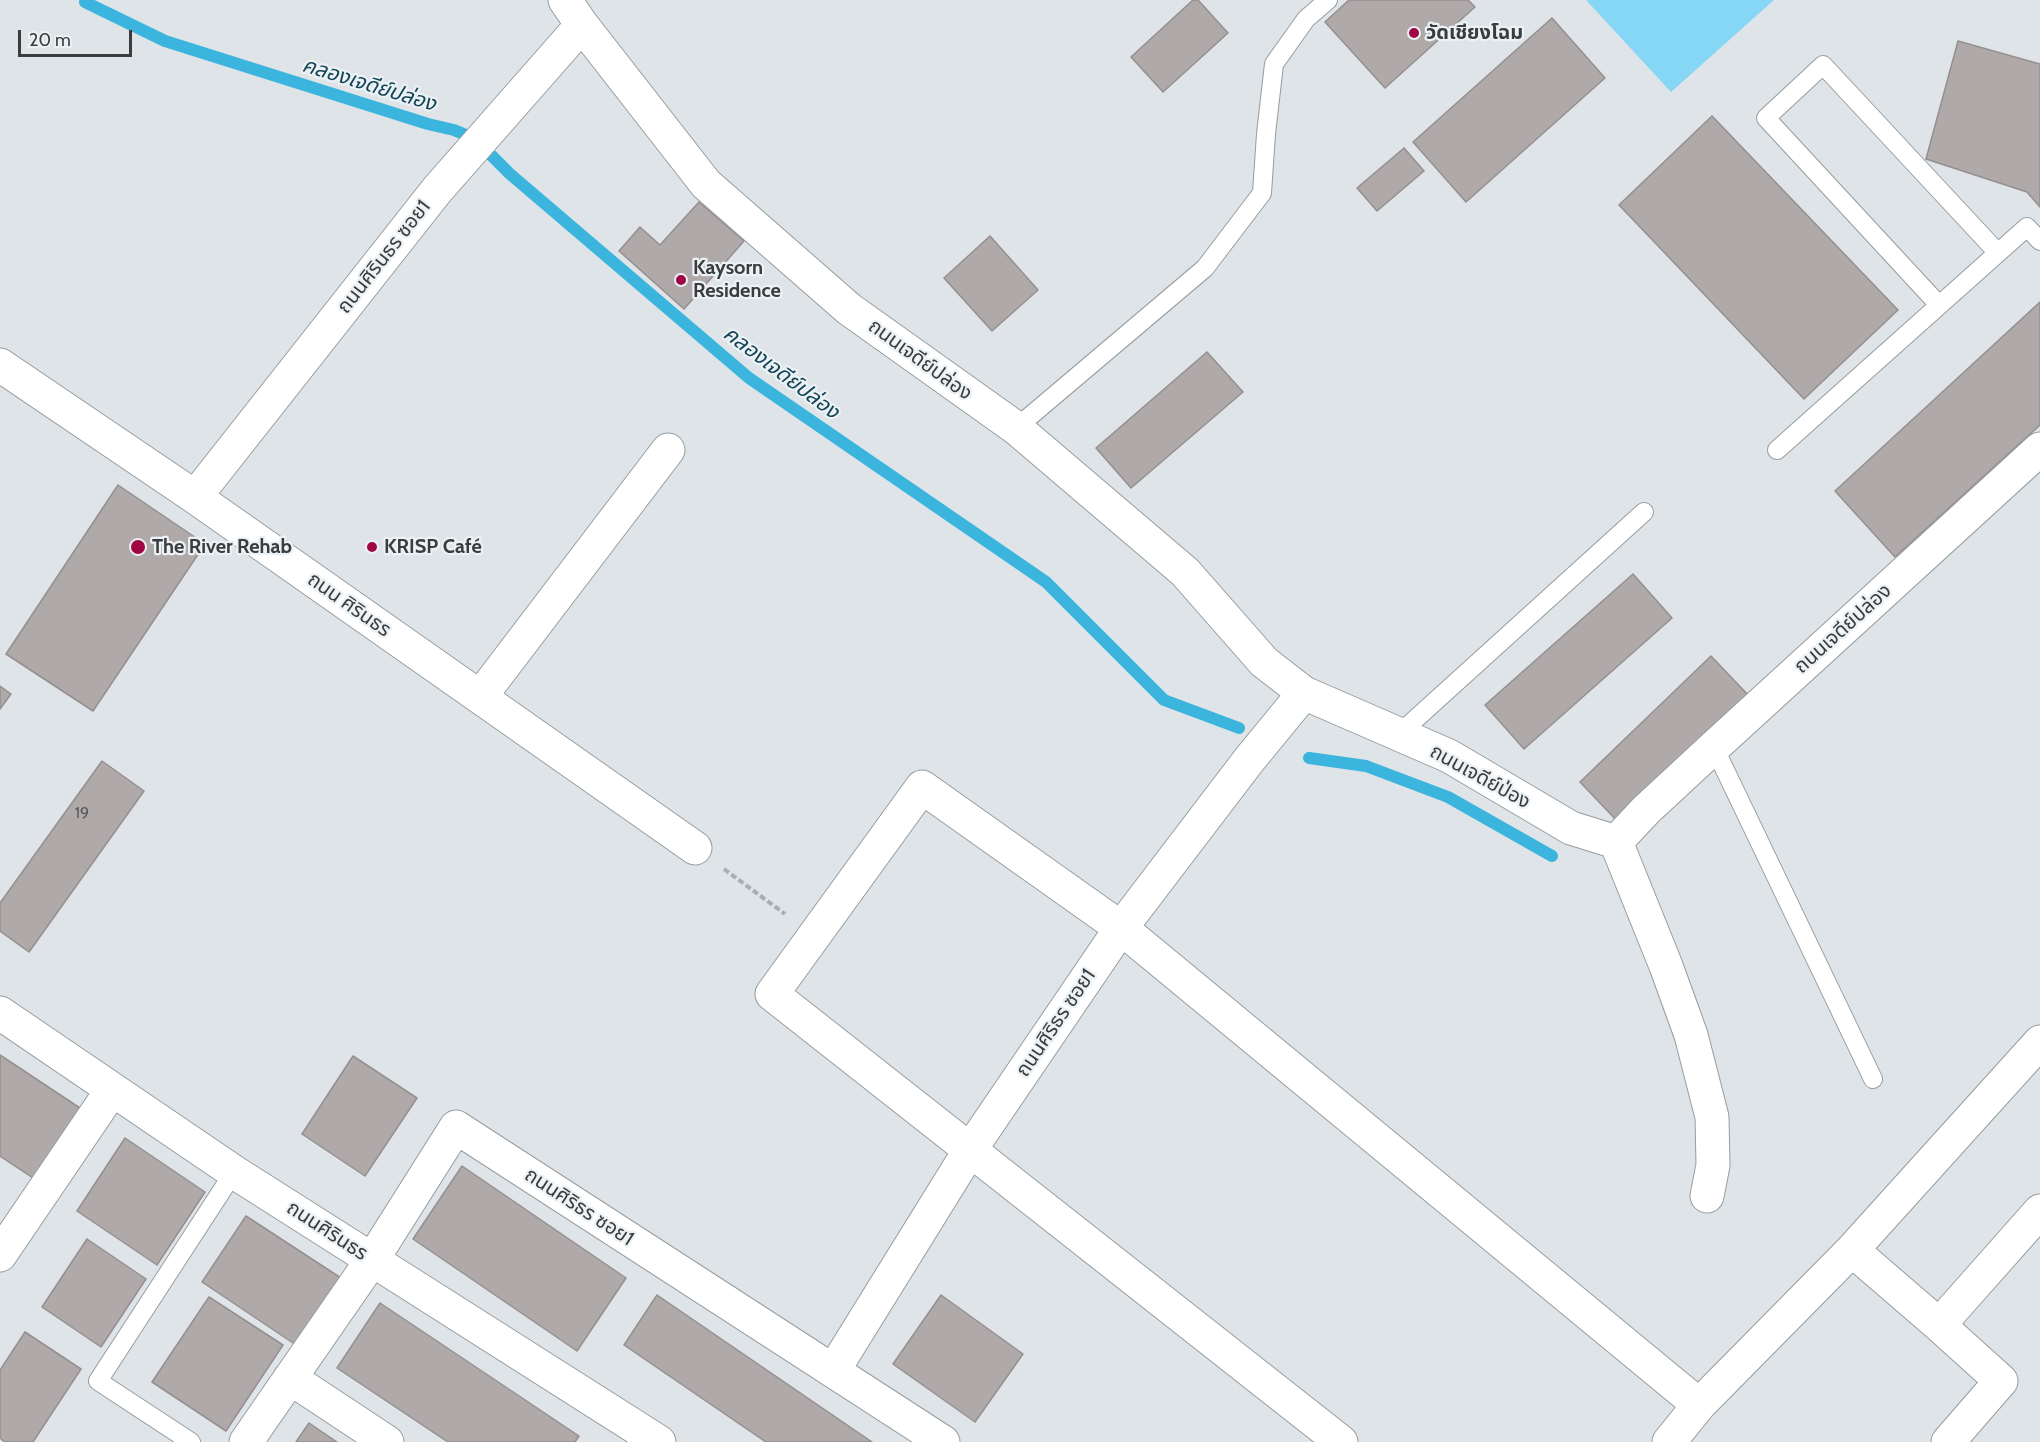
<!DOCTYPE html>
<html>
<head>
<meta charset="utf-8">
<style>
  body { margin:0 }
  #map { position:relative; width:2040px; height:1442px; overflow:hidden; background:#dee4e7; font-family:Cabin,sans-serif }
  canvas { display:block }
  .scale { position:absolute; left:18px; top:30px; width:114px; height:27px; box-sizing:border-box; border:3px solid #3a3c3d; border-top:0; padding-left:8px; font-size:18px; line-height:21px; white-space:nowrap; color:#3a3c3d; -webkit-text-stroke:4px #ebf1f4; paint-order:stroke }
</style>
</head>
<body>
<div id="map">
<canvas width="2040" height="1442"></canvas>
<div class="scale">20 m</div>
</div>
<script>
const ctx = document.querySelector('canvas').getContext('2d');
ctx.lineJoin = 'round';
function fillPath(path, color) {
  ctx.fillStyle = color;
  ctx.fill(path, 'evenodd');
}
function poly(rows) {
  const path = new Path2D();
  for (const r of rows) {
    path.moveTo(r[0], r[1]);
    for (let i = 2; i < r.length; i += 2) path.lineTo(r[i], r[i + 1]);
  }
  return path;
}
function trace(path, color, width, dash) {
  ctx.strokeStyle = color;
  ctx.lineWidth = width;
  ctx.lineCap = dash ? 'butt' : 'round';
  ctx.setLineDash(dash || []);
  ctx.stroke(path);
}
function label(font, color, halo, rows, align = 'center') {
  ctx.font = font + ' Cabin,"Noto Sans Thai",sans-serif';
  ctx.lineWidth = 4.5;
  ctx.setLineDash([]);
  ctx.textBaseline = 'middle';
  ctx.strokeStyle = halo;
  ctx.fillStyle = color;
  for (const [text, x, y, turn = 0] of rows) {
    ctx.save();
    ctx.translate(x, y);
    ctx.rotate((+turn || 0) * Math.PI / 180);
    ctx.textAlign = isNaN(turn) ? turn : align;
    if (halo) ctx.strokeText(text, 0, 0);
    ctx.fillText(text, 0, 0);
    ctx.restore();
  }
}
fillPath(poly([
  [1586,0,1774,0,1671,92]
]), '#86d6f5');
trace(poly([
  [85,2,165,41,428,124,454,130,475,139,510,174,749,378,1046,582,1164,700,1239,728],
  [1309,758,1366,766,1448,797,1552,856]
]), '#3bb5de', 12);
const building = poly([
  [1193,0,1198,0,1228,33,1163,92,1131,57,1193,0],
  [1349,0,1468,0,1475,7,1385,88,1325,22,1349,0],
  [1552,18,1605,78,1466,202,1413,142,1552,18],
  [1958,41,2040,64,2040,207,2027,192,1926,159,1958,41],
  [1712,116,1898,310,1804,399,1619,205,1712,116],
  [1404,148,1424,171,1377,211,1357,188,1404,148],
  [699,202,744,241,684,309,619,251,640,227,660,245,699,202],
  [990,236,1038,290,992,331,944,278,990,236],
  [2040,302,2040,425,1895,557,1835,491,2040,302],
  [1207,352,1243,392,1131,488,1096,448,1207,352],
  [118,485,205,544,93,711,6,654,118,485],
  [1633,574,1672,618,1524,749,1485,705,1633,574],
  [1711,656,1749,696,1619,823,1580,782,1711,656],
  [0,686,11,694,0,709,0,686],
  [102,761,144,791,29,952,0,931,0,903,102,761],
  [0,1055,83,1110,36,1180,0,1156,0,1055],
  [353,1056,417,1098,365,1176,302,1134,353,1056],
  [125,1138,205,1192,157,1265,77,1211,125,1138],
  [462,1166,626,1278,577,1351,413,1239,462,1166],
  [246,1216,341,1278,296,1345,202,1282,246,1216],
  [87,1239,146,1279,101,1347,42,1307,87,1239],
  [657,1295,872,1442,766,1442,624,1345,657,1295],
  [941,1295,1023,1354,975,1422,893,1364,941,1295],
  [209,1297,283,1345,226,1431,152,1382,209,1297],
  [380,1303,579,1436,575,1442,448,1442,337,1368,380,1303],
  [25,1332,81,1369,33,1442,5,1442,0,1438,0,1370,25,1332],
  [309,1423,337,1442,296,1442,309,1423]
]);
fillPath(building, '#b0a9aa');
trace(building, '#958f90', 1.5);
const lane = poly([
  [1939,305,1766,118,1823,65,1998,253],
  [1016,428,1205,268,1262,193,1266,134,1274,64,1306,19,1328,0],
  [1777,450,2027,227,2040,241],
  [1399,734,1644,512],
  [1714,747,1873,1079],
  [191,1442,98,1381,234,1172]
]);
const street = poly([
  [565,0,582,25,706,184,849,309,1016,428,1185,572,1264,662,1304,693,1449,756,1571,828,1616,842],
  [0,365,195,497,695,848],
  [195,497,437,190,582,25],
  [480,697,668,450],
  [1616,842,1646,810,1714,747,2040,449],
  [1616,842,1666,966,1691,1035,1712,1117,1713,1165,1707,1196],
  [0,1013,234,1172,659,1442],
  [1852,1250,1939,1325,2001,1381,1948,1442],
  [0,1255,112,1090],
  [1939,1325,2040,1211],
  [833,1371,970,1150,1121,928,1249,760,1304,693],
  [290,1378,387,1442],
  [246,1442,372,1260,456,1127,943,1442],
  [1341,1442,772,994,922,787,1121,928,1699,1405],
  [1669,1442,1699,1405,1852,1250,2040,1042]
]);
trace(lane, '#979c9f', 20);
trace(street, '#979c9f', 35);
trace(poly([
  [724,869,785,914]
]), '#a9aeb0', 4, [6, 3]);
trace(lane, '#fff', 18);
trace(street, '#fff', 33);
for (const [x, y, r, color] of [
  [1414,33,6,"#a10644"],
  [681,280,6,"#a10644"],
  [138,547,8,"#a10644"],
  [372,547,6,"#a10644"]
]) {
  const dot = new Path2D();
  dot.arc(x, y, r, 0, 2 * Math.PI);
  ctx.fillStyle = color;
  ctx.fill(dot);
  trace(dot, '#ebf1f4', 2);
}
label('16px', '#585758', null, [
  ["19",82,813]
]);
label('bold 20px', '#3a3c3d', '#ebf1f4', [
  ["วัดเชียงโฉม",1426,33],
  ["Kaysorn",693,268],
  ["Residence",693,291],
  ["The River Rehab",152,547],
  ["KRISP Café",384,547]
], 'left');
label('20px', '#3a3c3d', '#ebf1f4', [
  ["ถนนศิรินธร ซอย1",384,257,-52],
  ["ถนนเจดีย์ปล่อง",920,360,36],
  ["ถนน ศิรินธร",349,605,35],
  ["ถนนเจดีย์ปล่อง",1843,629,-42],
  ["ถนนเจดีย์ป่อง",1480,777,29],
  ["ถนนศิริธร ซอย1",1056,1023,-56],
  ["ถนนศิริธร ซอย1",579,1207,33],
  ["ถนนศิรินธร",327,1231,33]
]);
label('italic 21px', '#134557', '#ebf1f4', [
  ["คลองเจดีย์ปล่อง",369,85,17],
  ["คลองเจดีย์ปล่อง",781,373,37]
]);
</script>
</body>
</html>
